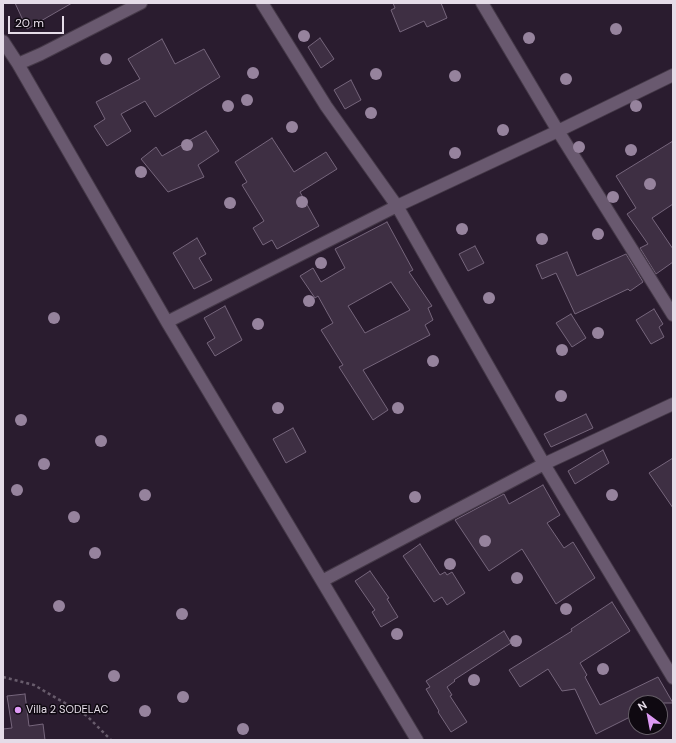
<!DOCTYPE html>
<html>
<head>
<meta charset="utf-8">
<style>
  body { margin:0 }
  #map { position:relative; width:676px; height:743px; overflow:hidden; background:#2a1c2f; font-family:"DM Sans",sans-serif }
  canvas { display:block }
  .frame { position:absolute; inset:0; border:4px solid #e5dce8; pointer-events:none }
  .north { position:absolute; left:628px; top:695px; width:40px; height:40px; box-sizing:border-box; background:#0f0911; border:1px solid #655d67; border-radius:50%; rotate:328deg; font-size:11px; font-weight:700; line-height:16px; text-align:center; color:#e5dce8 }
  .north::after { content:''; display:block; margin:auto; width:14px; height:18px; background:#dd99f4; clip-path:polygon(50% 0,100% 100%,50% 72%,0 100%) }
  .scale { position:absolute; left:8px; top:16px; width:56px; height:18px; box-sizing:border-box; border:2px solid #e5dce8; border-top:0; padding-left:5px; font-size:12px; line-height:14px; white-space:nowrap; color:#e5dce8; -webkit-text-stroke:3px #0f0911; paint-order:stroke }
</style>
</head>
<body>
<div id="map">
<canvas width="676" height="743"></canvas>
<div class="frame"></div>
<div class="north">N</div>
<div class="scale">20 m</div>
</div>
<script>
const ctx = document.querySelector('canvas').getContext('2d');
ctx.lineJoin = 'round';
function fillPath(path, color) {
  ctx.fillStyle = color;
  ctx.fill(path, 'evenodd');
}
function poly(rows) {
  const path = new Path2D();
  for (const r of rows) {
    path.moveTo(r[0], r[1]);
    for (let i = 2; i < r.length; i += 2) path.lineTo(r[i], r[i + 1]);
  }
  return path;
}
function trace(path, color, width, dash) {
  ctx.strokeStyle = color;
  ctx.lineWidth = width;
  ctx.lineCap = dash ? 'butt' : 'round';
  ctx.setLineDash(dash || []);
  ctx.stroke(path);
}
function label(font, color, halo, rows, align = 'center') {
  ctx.font = font + ' "DM Sans",sans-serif';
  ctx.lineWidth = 3;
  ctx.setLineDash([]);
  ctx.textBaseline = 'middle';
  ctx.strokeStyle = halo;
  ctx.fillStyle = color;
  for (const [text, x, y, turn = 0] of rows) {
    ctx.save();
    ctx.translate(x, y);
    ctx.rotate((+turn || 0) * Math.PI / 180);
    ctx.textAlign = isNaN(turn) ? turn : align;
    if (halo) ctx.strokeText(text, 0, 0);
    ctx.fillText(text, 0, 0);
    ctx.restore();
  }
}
const building = poly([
  [15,3,72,3,27,29,15,3],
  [393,3,441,3,447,18,427,27,424,21,400,32,391,10,395,8,393,3],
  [320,38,334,59,321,68,308,47,320,38],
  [162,39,175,64,204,49,220,77,155,117,145,101,121,114,131,131,107,146,94,126,105,119,96,102,140,79,128,59,162,39],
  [351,80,361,100,345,109,334,90,351,80],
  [206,131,219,151,198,165,204,177,168,192,141,159,156,147,162,156,206,131],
  [272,138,294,172,326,152,337,169,300,192,319,226,277,249,272,240,263,245,253,228,264,221,242,185,247,182,235,162,272,138],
  [673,141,673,204,652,218,673,249,673,262,656,274,640,248,648,244,627,214,636,208,616,176,673,141],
  [387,222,413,270,409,272,432,306,428,308,433,320,425,325,430,335,363,370,388,410,373,420,339,367,343,365,321,330,333,323,318,296,315,298,300,276,313,268,321,282,345,268,335,249,387,222],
  [391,282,410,310,365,333,348,306,391,282],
  [197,238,206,254,199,258,212,280,194,289,173,253,197,238],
  [475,246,484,263,468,271,459,254,475,246],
  [567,252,577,276,626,254,643,282,630,291,628,289,575,314,556,273,542,279,536,265,567,252],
  [225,306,242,340,215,356,207,343,215,338,204,318,225,306],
  [654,309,663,324,659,327,664,337,651,344,636,320,654,309],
  [571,314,586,338,572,347,556,323,571,314],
  [586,414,593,428,551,447,544,434,586,414],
  [293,428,306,452,286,463,273,439,293,428],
  [603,450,609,463,575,484,568,471,603,450],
  [673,458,673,508,649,473,673,458],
  [543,485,560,515,547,523,564,548,573,542,595,578,556,604,522,549,489,571,455,520,504,494,509,504,543,485],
  [420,544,440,575,445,572,447,575,452,572,465,593,447,605,442,597,434,602,403,556,420,544],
  [370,571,389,598,387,599,398,617,381,627,372,612,375,610,355,581,370,571],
  [612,602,630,631,580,663,587,675,585,677,600,705,658,677,673,703,636,703,636,714,596,734,575,689,562,691,548,669,520,687,509,670,572,631,571,629,612,602],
  [504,631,511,643,454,680,455,681,447,687,452,695,450,696,467,722,451,732,438,712,439,711,426,689,430,687,426,681,504,631],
  [25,694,29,726,43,724,45,740,3,740,3,729,12,728,7,696,25,694]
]);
fillPath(building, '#3e2f43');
trace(building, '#76667c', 1);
const minor = poly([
  [262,3,326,106,397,206,544,464,673,678],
  [482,3,558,131,673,315],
  [3,41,18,64,167,322,417,740],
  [18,64,41,54,141,3],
  [167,322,397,206,558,131,673,75],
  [322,581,544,464,673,404]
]);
trace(minor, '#453948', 14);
trace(poly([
  [3,677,34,685,87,716,111,740]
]), '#685c6c', 2.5, [3, 3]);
trace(minor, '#69596f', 12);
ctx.fillStyle = '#96839d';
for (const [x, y] of [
  [616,29],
  [304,36],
  [529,38],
  [106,59],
  [253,73],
  [376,74],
  [455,76],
  [566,79],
  [247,100],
  [228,106],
  [636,106],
  [371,113],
  [292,127],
  [503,130],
  [187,145],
  [579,147],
  [631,150],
  [455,153],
  [141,172],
  [650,184],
  [613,197],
  [302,202],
  [230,203],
  [462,229],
  [598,234],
  [542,239],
  [321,263],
  [489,298],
  [309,301],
  [54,318],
  [258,324],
  [598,333],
  [562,350],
  [433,361],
  [561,396],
  [278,408],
  [398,408],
  [21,420],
  [101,441],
  [44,464],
  [17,490],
  [145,495],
  [612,495],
  [415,497],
  [74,517],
  [485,541],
  [95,553],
  [450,564],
  [517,578],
  [59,606],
  [566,609],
  [182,614],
  [397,634],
  [516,641],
  [603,669],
  [114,676],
  [474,680],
  [183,697],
  [145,711],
  [243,729]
]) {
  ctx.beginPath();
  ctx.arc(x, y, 6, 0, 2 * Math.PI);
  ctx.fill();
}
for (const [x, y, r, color] of [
  [18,710,4,"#dd99f4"]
]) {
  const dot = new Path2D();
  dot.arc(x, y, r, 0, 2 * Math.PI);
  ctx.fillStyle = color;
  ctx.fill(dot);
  trace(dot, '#0f0911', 1.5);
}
label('11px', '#e5dce8', '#0f0911', [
  ["Villa 2 SODELAC",26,710]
], 'left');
</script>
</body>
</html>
